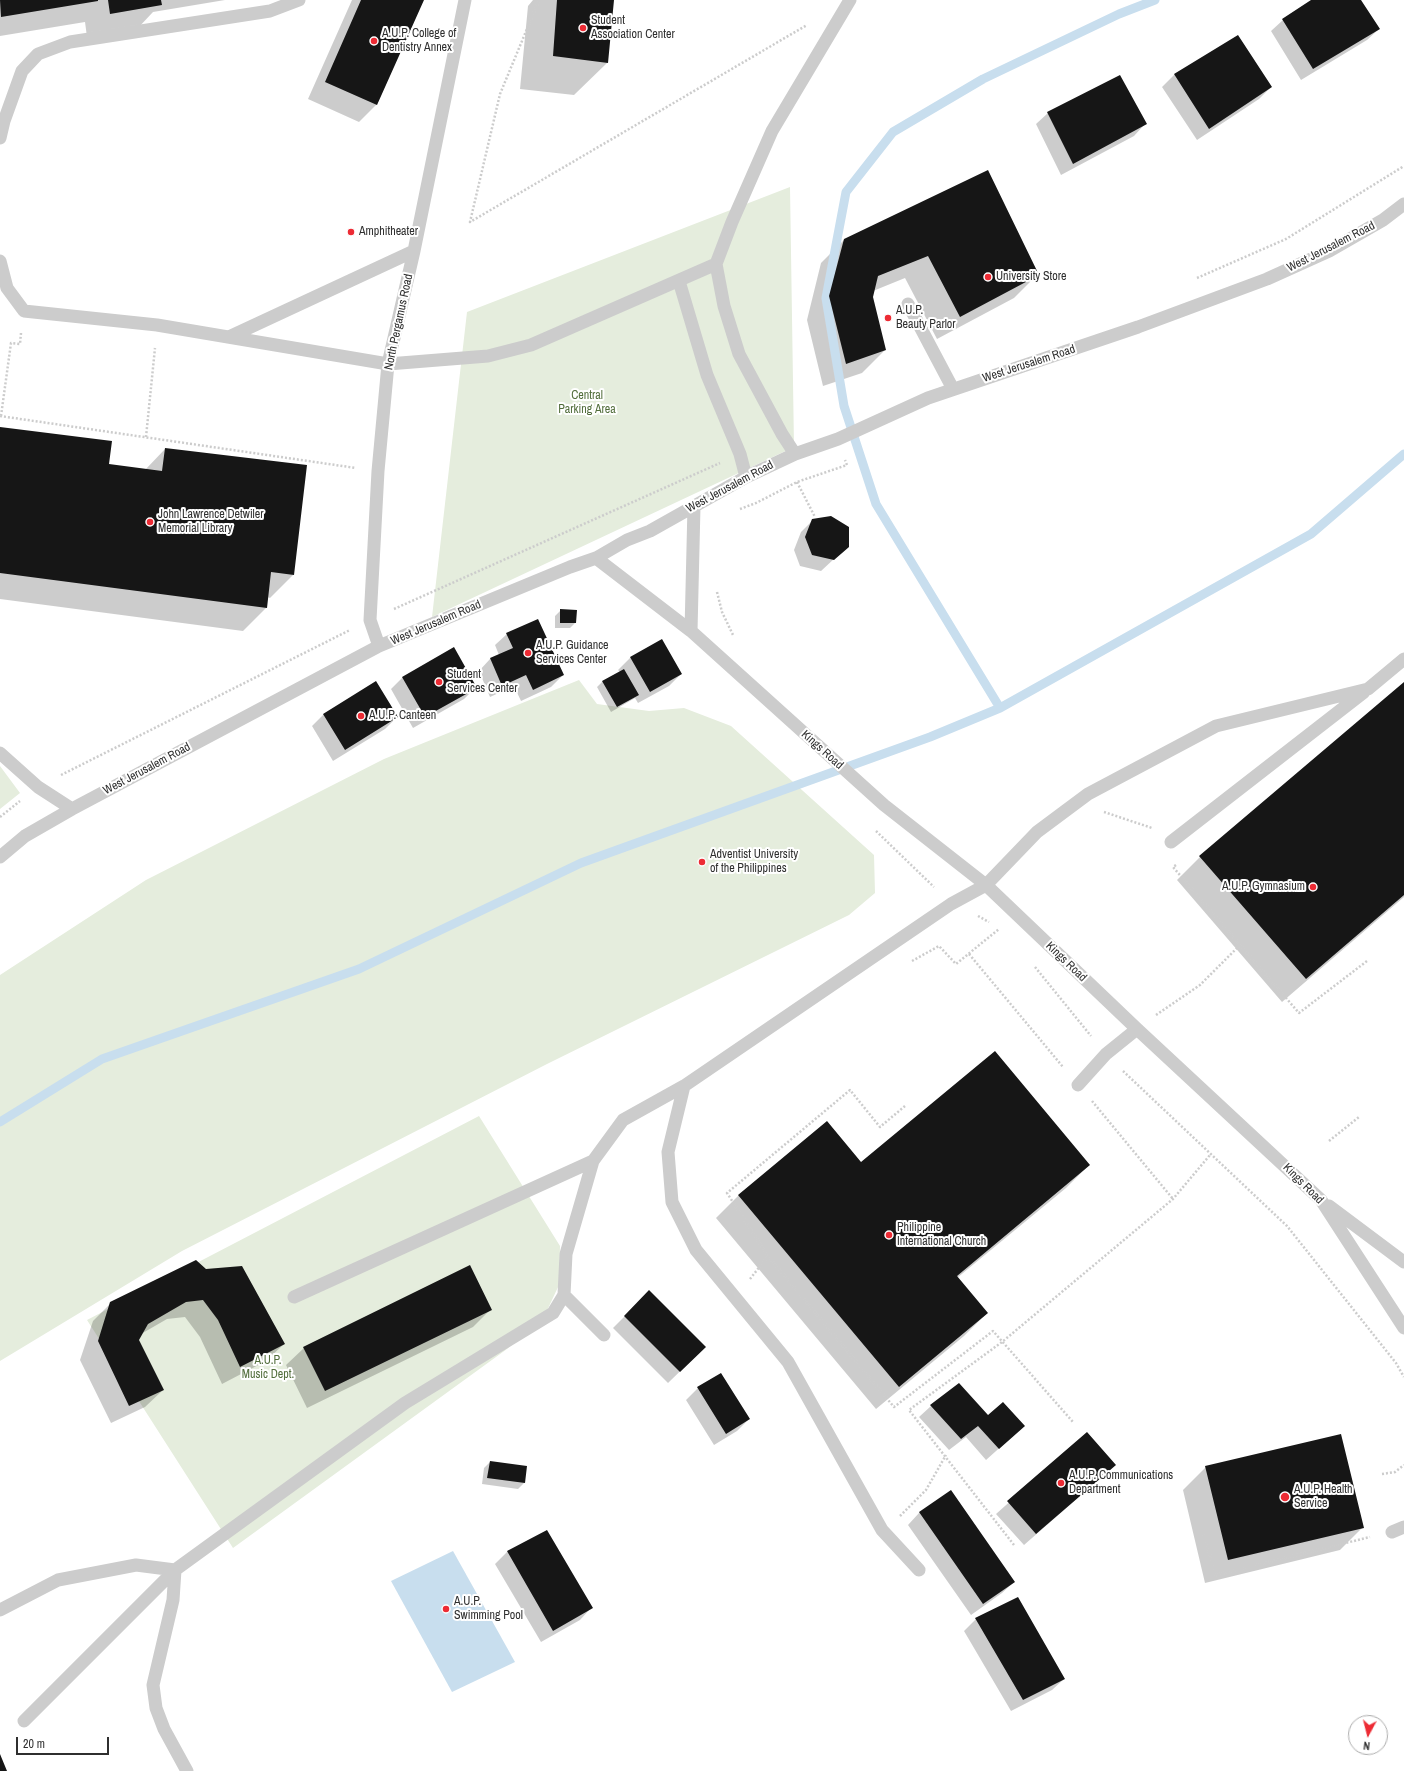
<!DOCTYPE html>
<html>
<head>
<meta charset="utf-8">
<style>
  body { margin:0 }
  #map { position:relative; width:1404px; height:1771px; overflow:hidden; background:#fff; font-family:"Archivo Narrow",sans-serif }
  canvas { display:block }
  .north { position:absolute; left:1348px; top:1715px; width:40px; height:40px; box-sizing:border-box; background:#fff; border:1px solid #acacac; border-radius:50%; rotate:187deg; font-size:11px; font-weight:700; line-height:16px; text-align:center; color:#2f2f2f }
  .north::after { content:''; display:block; margin:auto; width:14px; height:18px; background:#ed2b34; clip-path:polygon(50% 0,100% 100%,50% 72%,0 100%) }
  .scale { position:absolute; left:16px; top:1737px; width:93px; height:18px; box-sizing:border-box; border:2px solid #2f2f2f; border-top:0; padding-left:5px; font-size:12px; line-height:14px; white-space:nowrap; color:#2f2f2f; -webkit-text-stroke:3px #fff; paint-order:stroke }
</style>
</head>
<body>
<div id="map">
<canvas width="1404" height="1771"></canvas>
<div class="north">N</div>
<div class="scale">20 m</div>
</div>
<script>
const ctx = document.querySelector('canvas').getContext('2d');
ctx.lineJoin = 'round';
function fillPath(path, color) {
  ctx.fillStyle = color;
  ctx.fill(path, 'evenodd');
}
function poly(rows) {
  const path = new Path2D();
  for (const r of rows) {
    path.moveTo(r[0], r[1]);
    for (let i = 2; i < r.length; i += 2) path.lineTo(r[i], r[i + 1]);
  }
  return path;
}
function trace(path, color, width, dash) {
  ctx.strokeStyle = color;
  ctx.lineWidth = width;
  ctx.lineCap = dash ? 'butt' : 'round';
  ctx.setLineDash(dash || []);
  ctx.stroke(path);
}
function label(font, color, halo, rows, align = 'center') {
  ctx.font = font + ' "Archivo Narrow",sans-serif';
  ctx.lineWidth = 4;
  ctx.setLineDash([]);
  ctx.textBaseline = 'middle';
  ctx.strokeStyle = halo;
  ctx.fillStyle = color;
  for (const [text, x, y, turn = 0] of rows) {
    ctx.save();
    ctx.translate(x, y);
    ctx.rotate((+turn || 0) * Math.PI / 180);
    ctx.textAlign = isNaN(turn) ? turn : align;
    if (halo) ctx.strokeText(text, 0, 0);
    ctx.fillText(text, 0, 0);
    ctx.restore();
  }
}
fillPath(poly([
  [790,187,794,447,432,617,467,312],
  [579,680,597,704,649,711,684,708,731,726,874,855,875,893,849,915,547,1064,182,1251,0,1361,0,975,146,880,384,759],
  [0,766,20,793,0,809],
  [479,1116,560,1246,559,1285,543,1319,507,1349,233,1548,87,1320]
]), '#e5eddd');
fillPath(poly([
  [453,1551,515,1662,452,1692,391,1581]
]), '#c8deee');
fillPath(poly([
  [0,0,225,0,153,12,138,28,87,37,85,22,0,36],
  [352,0,423,0,377,104,359,122,308,99],
  [533,0,613,0,607,63,574,95,520,89,528,6],
  [1313,0,1360,0,1379,29,1367,40,1301,80,1271,31,1283,20],
  [1238,36,1271,87,1259,99,1197,140,1162,87,1174,75],
  [1048,113,1145,124,1134,136,1061,175,1036,124],
  [844,240,1037,275,1014,298,937,339,905,278,873,291,872,297,885,350,862,373,823,386,807,320,821,263],
  [0,428,108,465,145,470,165,449,293,575,270,598,267,597,266,608,243,631,0,599],
  [813,520,848,546,821,571,800,566,794,550,801,532],
  [561,610,575,623,570,628,555,628,555,616],
  [507,634,563,675,551,687,521,701,514,686,490,697,479,671,490,659,499,655,495,645],
  [661,640,681,674,669,686,638,703,635,698,611,712,597,687,602,682,620,672,618,670,630,658],
  [453,649,476,687,464,699,413,728,391,689,402,678],
  [1404,683,1404,897,1282,1002,1177,880,1200,857],
  [324,714,397,717,385,729,333,761,312,726],
  [861,1164,1089,1165,1066,1188,957,1278,987,1313,964,1336,876,1409,716,1218,739,1195],
  [196,1261,284,1344,266,1361,222,1384,200,1337,185,1317,167,1319,141,1334,138,1340,163,1390,145,1407,111,1423,80,1360,93,1321,111,1303],
  [649,1292,705,1347,668,1383,613,1328],
  [491,1309,473,1327,307,1408,286,1365,304,1348],
  [721,1374,749,1419,737,1431,714,1445,686,1400,698,1388],
  [931,1406,988,1416,1024,1426,986,1460,966,1437,949,1450,919,1417],
  [1087,1433,1103,1476,1024,1545,996,1514],
  [490,1462,526,1467,524,1483,518,1489,482,1484,484,1468],
  [1206,1467,1363,1527,1340,1550,1205,1583,1183,1490],
  [951,1491,1014,1582,1002,1593,971,1615,908,1525,919,1513],
  [547,1532,591,1608,580,1620,541,1642,495,1564,507,1552],
  [976,1619,1064,1679,1052,1690,1011,1711,964,1631]
]), '#0003');
trace(poly([
  [1000,708,876,504,844,406,826,298,846,192,893,132,983,79,1119,14,1155,0],
  [0,1122,102,1059,359,969,581,863,930,737,1000,708,1311,534,1404,454]
]), '#c8deee', 9);
fillPath(poly([
  [0,0,98,0,98,1,1,17],
  [108,0,161,0,162,5,110,14],
  [361,0,424,0,377,105,325,82],
  [557,0,614,0,608,63,553,56],
  [1311,0,1361,0,1380,29,1313,69,1282,19],
  [1238,35,1272,87,1209,129,1174,74],
  [1120,75,1147,124,1073,164,1047,112],
  [988,170,1039,275,960,317,928,256,878,276,873,297,886,350,846,364,829,296,844,239],
  [0,427,112,441,109,464,162,471,165,448,307,465,294,575,271,572,267,608,0,573],
  [831,516,849,527,849,547,834,560,812,555,805,537,812,519],
  [560,609,577,610,576,623,560,623],
  [538,619,564,675,533,690,526,675,502,686,490,658,513,648,506,633],
  [662,639,682,674,650,692,630,657],
  [454,647,477,688,425,717,402,677],
  [624,669,639,695,617,707,602,681],
  [376,681,398,717,345,750,323,714],
  [1404,682,1404,895,1306,979,1199,856],
  [995,1051,1090,1165,957,1276,988,1313,899,1387,738,1195,827,1121,861,1162],
  [196,1260,206,1269,242,1266,285,1344,240,1367,218,1320,203,1300,186,1302,148,1324,139,1340,164,1390,129,1406,98,1341,110,1302],
  [470,1265,492,1310,325,1391,303,1347],
  [649,1290,706,1347,680,1372,624,1316],
  [721,1373,750,1419,726,1434,697,1387],
  [959,1383,988,1415,1003,1402,1025,1426,999,1449,978,1426,961,1439,930,1405],
  [1087,1432,1116,1465,1036,1534,1007,1501],
  [1341,1434,1364,1528,1228,1560,1205,1466],
  [490,1461,527,1466,525,1483,487,1478],
  [951,1490,1015,1582,983,1604,919,1512],
  [547,1530,593,1608,553,1631,507,1551],
  [1018,1597,1065,1679,1023,1700,975,1618],
  [0,1754,7,1771,0,1771]
]), '#161616');
trace(poly([
  [539,0,500,94,470,222,807,25],
  [1197,278,1286,239,1404,166],
  [0,416,356,468],
  [1,416,11,343,20,344,21,333],
  [146,437,155,348],
  [797,482,815,517],
  [740,509,756,503,797,482,847,465,845,460],
  [717,592,722,612,733,635],
  [394,609,720,463],
  [61,775,350,630],
  [1104,812,1152,828],
  [0,817,20,801],
  [876,831,934,887],
  [1176,865,1173,867,1299,1013,1367,961],
  [978,916,989,922],
  [969,954,1063,1067],
  [912,961,939,946,956,964,999,929],
  [1035,967,1091,1036],
  [1156,1015,1200,985,1240,945],
  [1123,1071,1287,1226,1396,1363,1404,1377],
  [1092,1101,1173,1199],
  [905,1106,880,1127,850,1090,727,1193,768,1256,894,1407,993,1331,1073,1422],
  [1329,1141,1359,1117],
  [750,1279,768,1256],
  [1382,1474,1395,1472,1404,1465],
  [900,1516,926,1490,946,1455],
  [1204,1535,1216,1575,1370,1537],
  [1014,1545,909,1410,1002,1342,1173,1199,1210,1155]
]), '#ccc', 2.5, [2, 2]);
trace(poly([
  [0,138,4,121,22,71,38,54,70,42,270,11,299,0],
  [0,261,7,288,24,311,157,325,388,364,488,356,531,345,716,264],
  [679,281,707,375,740,454,746,477],
  [908,304,953,389],
  [229,337,414,251],
  [795,454,782,434,739,354,724,306,716,264,732,222,772,131,850,0],
  [596,558,691,631,884,805,986,885,1137,1029,1321,1200,1404,1328],
  [691,631,694,506],
  [379,646,370,620,378,471,388,364,414,251,465,0],
  [0,753,38,787,72,809],
  [1171,842,1364,692],
  [0,857,25,836,72,809,379,646,570,567,596,558,627,540,650,531,746,477,795,454,838,439,928,398,1138,327,1267,279,1329,251,1383,220,1404,204],
  [1078,1085,1106,1054,1137,1029],
  [684,1086,668,1152,672,1202,696,1250,788,1362,882,1530,919,1570],
  [1329,1206,1404,1262],
  [564,1295,604,1335],
  [294,1297,593,1161],
  [1392,1532,1404,1527],
  [0,1610,58,1580,136,1565,175,1570,173,1600,153,1685,156,1708,164,1729,187,1771],
  [24,1721,175,1570,405,1403,553,1313,564,1295,566,1254,593,1161,623,1120,684,1086,951,904,986,885,1037,832,1088,794,1216,726,1368,689,1404,659]
]), '#ccc', 13);
for (const [x, y, r, color] of [
  [583,28,4,"#ed2b34"],
  [374,41,4,"#ed2b34"],
  [351,232,4,"#ed2b34"],
  [988,277,4,"#ed2b34"],
  [888,318,4,"#ed2b34"],
  [150,522,4,"#ed2b34"],
  [528,653,4,"#ed2b34"],
  [439,682,4,"#ed2b34"],
  [361,716,4,"#ed2b34"],
  [702,862,4,"#ed2b34"],
  [1313,887,4,"#ed2b34"],
  [889,1235,4,"#ed2b34"],
  [1061,1483,4,"#ed2b34"],
  [1285,1497,5,"#ed2b34"],
  [446,1609,4,"#ed2b34"]
]) {
  const dot = new Path2D();
  dot.arc(x, y, r, 0, 2 * Math.PI);
  ctx.fillStyle = color;
  ctx.fill(dot);
  trace(dot, '#fff', 1.5);
}
label('12px', '#2f2f2f', '#fff', [
  ["Student",591,21],
  ["Association Center",591,35],
  ["A.U.P. College of",382,34],
  ["Dentistry Annex",382,48],
  ["Amphitheater",359,232],
  ["University Store",996,277],
  ["A.U.P.",896,311],
  ["Beauty Parlor",896,325],
  ["John Lawrence Detwiler",158,515],
  ["Memorial Library",158,529],
  ["A.U.P. Guidance",536,646],
  ["Services Center",536,660],
  ["Student",447,675],
  ["Services Center",447,689],
  ["A.U.P. Canteen",369,716],
  ["Adventist University",710,855],
  ["of the Philippines",710,869],
  ["A.U.P. Gymnasium",1305,887,"right"],
  ["Philippine",897,1228],
  ["International Church",897,1242],
  ["A.U.P. Communications",1069,1476],
  ["Department",1069,1490],
  ["A.U.P. Health",1294,1490],
  ["Service",1294,1504],
  ["A.U.P.",454,1602],
  ["Swimming Pool",454,1616]
], 'left');
label('12px', '#2f2f2f', '#fff', [
  ["West Jerusalem Road",1331,247,-27],
  ["North Pergamus Road",399,322,-78],
  ["West Jerusalem Road",1029,364,-18],
  ["West Jerusalem Road",730,487,-28],
  ["West Jerusalem Road",436,623,-23],
  ["Kings Road",822,750,42],
  ["West Jerusalem Road",147,769,-28],
  ["Kings Road",1066,962,44],
  ["Kings Road",1303,1184,45]
]);
label('12px', '#516d3b', '#fff', [
  ["Central",587,396],
  ["Parking Area",587,410],
  ["A.U.P.",268,1361],
  ["Music Dept.",268,1375]
]);
</script>
</body>
</html>
